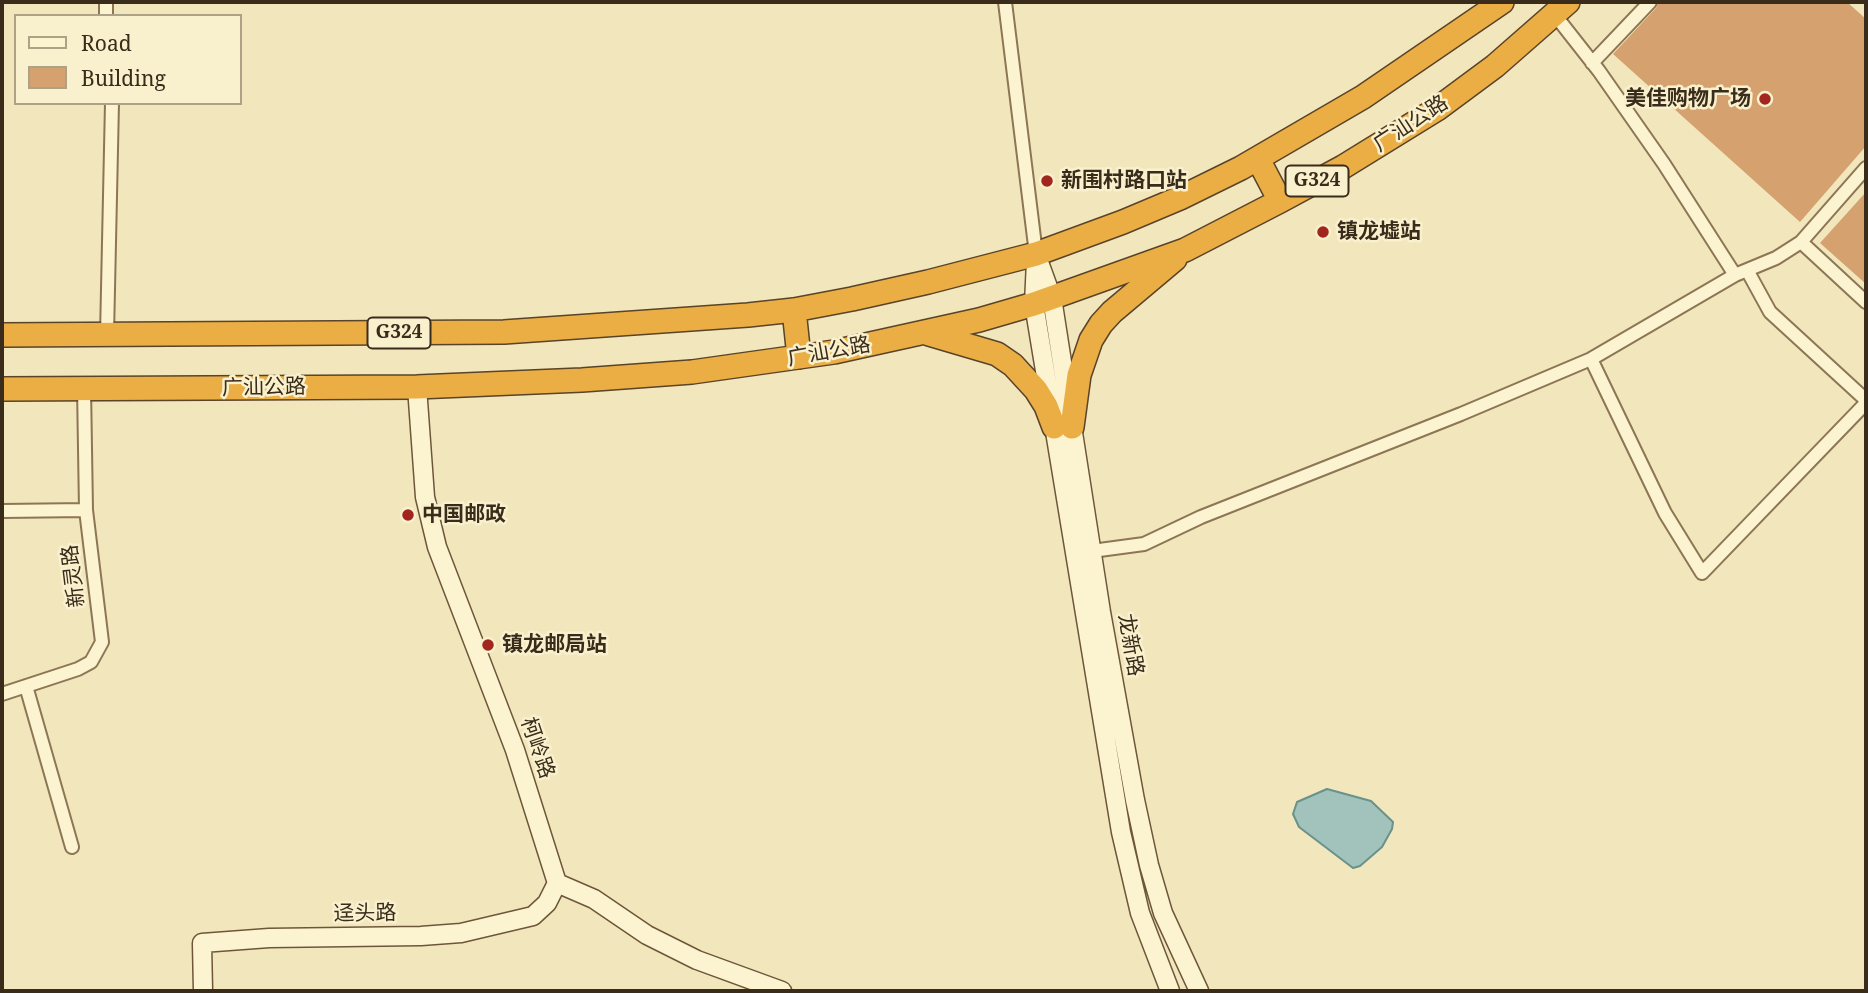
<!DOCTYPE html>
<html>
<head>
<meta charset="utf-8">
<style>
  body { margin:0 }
  #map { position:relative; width:1868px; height:993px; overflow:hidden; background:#f2e6bd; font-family:"Noto Serif",serif }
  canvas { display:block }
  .frame { position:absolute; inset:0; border:4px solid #3a2c1b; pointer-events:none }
  .legend { position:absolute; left:14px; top:14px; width:228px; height:91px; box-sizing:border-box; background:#f9f0cd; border:2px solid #ada286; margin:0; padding:9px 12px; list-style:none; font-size:21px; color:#3a2c1b }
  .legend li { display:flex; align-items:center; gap:14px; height:35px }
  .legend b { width:35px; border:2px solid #ada286 }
</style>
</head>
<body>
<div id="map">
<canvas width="1868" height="993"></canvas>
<div class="frame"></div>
<ul class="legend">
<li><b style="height:9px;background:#fcf3d1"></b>Road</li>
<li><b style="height:19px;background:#d4a16f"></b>Building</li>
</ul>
</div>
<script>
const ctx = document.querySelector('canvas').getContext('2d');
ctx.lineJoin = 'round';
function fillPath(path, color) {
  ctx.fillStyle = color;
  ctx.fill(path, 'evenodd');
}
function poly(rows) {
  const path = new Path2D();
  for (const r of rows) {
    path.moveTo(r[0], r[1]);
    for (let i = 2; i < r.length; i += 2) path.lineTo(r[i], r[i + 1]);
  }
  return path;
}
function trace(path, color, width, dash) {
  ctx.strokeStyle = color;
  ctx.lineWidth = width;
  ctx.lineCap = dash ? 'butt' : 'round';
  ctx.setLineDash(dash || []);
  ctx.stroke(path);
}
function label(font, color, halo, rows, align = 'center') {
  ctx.font = font + ' "Noto Serif","Noto Sans SC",serif';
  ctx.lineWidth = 5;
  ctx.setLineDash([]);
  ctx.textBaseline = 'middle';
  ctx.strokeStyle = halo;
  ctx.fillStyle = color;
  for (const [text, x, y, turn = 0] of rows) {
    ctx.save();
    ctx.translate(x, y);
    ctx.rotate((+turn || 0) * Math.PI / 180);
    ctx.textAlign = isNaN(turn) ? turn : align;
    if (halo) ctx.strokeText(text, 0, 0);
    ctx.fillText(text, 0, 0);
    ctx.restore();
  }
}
const water = poly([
  [1327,789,1371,801,1393,822,1392,829,1382,847,1360,866,1353,868,1299,827,1293,814,1297,802,1327,789]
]);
fillPath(water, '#a1c3bc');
trace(water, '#68928a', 2);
fillPath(poly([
  [1659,2,1847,2,1866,19,1866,146,1800,222,1613,54,1656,8],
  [1866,192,1866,284,1820,243]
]), '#d4a16f');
const street = poly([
  [1005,2,1036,254],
  [1555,15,1599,71,1664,164,1735,275,1776,258,1801,242,1866,168],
  [106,16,106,2],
  [1592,63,1650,2],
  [1801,242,1866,302],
  [1747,270,1770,312,1866,400],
  [107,335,112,103],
  [1591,359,1665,513,1702,573,1866,403],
  [2,511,86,510],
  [1092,551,1144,544,1201,517,1461,414,1591,359,1735,275],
  [26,686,72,847],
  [2,694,78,669,91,662,102,642,86,510,84,387]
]);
const secondary = poly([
  [1036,254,1052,298,1101,612,1135,800,1149,865,1163,913,1199,991],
  [1036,261,1034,304,1121,832,1140,913,1170,991],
  [417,387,425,497,437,547,515,750,557,883,594,899,647,935,697,960,782,991],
  [203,991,202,943,269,938,421,936,461,933,533,916,547,903,557,883]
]);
const highway = poly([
  [1258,159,1280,201],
  [794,310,799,357],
  [929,334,997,354,1013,365,1036,390,1046,406,1054,427],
  [2,335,504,332,748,315,794,310,852,299,928,282,1036,254,1123,222,1180,198,1241,168,1363,97,1502,2],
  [2,389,417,387,582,380,692,372,834,352,979,320,1034,304,1185,250,1280,201,1343,167,1437,109,1495,66,1568,2],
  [1072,427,1079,375,1091,340,1101,324,1112,312,1175,259]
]);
trace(street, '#8c7654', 16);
trace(secondary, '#6d5738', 21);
trace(highway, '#594329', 26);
trace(street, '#fcf3d1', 12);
trace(secondary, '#fcf3d1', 18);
trace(highway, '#ebae44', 23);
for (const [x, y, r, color] of [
  [1765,99,7,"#a1271e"],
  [1047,181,7,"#a1271e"],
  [1323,232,7,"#a1271e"],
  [408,515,7,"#a1271e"],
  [488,645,7,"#a1271e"]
]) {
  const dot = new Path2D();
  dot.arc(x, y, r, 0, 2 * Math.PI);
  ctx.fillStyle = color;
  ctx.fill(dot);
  trace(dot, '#f9f0cd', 2.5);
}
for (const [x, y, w] of [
  [1317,181,63],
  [399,333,63]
]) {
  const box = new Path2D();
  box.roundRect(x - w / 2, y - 15.5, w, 31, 5);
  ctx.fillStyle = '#f9f0cd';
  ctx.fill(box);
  trace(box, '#3a2c1b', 2);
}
label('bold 19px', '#3a2c1b', null, [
  ["G324",1317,181],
  ["G324",399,333]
]);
label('bold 21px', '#3a2c1b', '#f9f0cd', [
  ["美佳购物广场",1751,99,"right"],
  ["新围村路口站",1061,181],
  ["镇龙墟站",1337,232],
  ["中国邮政",422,515],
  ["镇龙邮局站",502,645]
], 'left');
label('21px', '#3a2c1b', '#f9f0cd', [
  ["广汕公路",1411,124,-33],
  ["广汕公路",829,352,-10],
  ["广汕公路",264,388,-1],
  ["新灵路",74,576,-97],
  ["龙新路",1130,645,80],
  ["柯岭路",537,748,71],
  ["迳头路",365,914,-1]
]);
</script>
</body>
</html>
